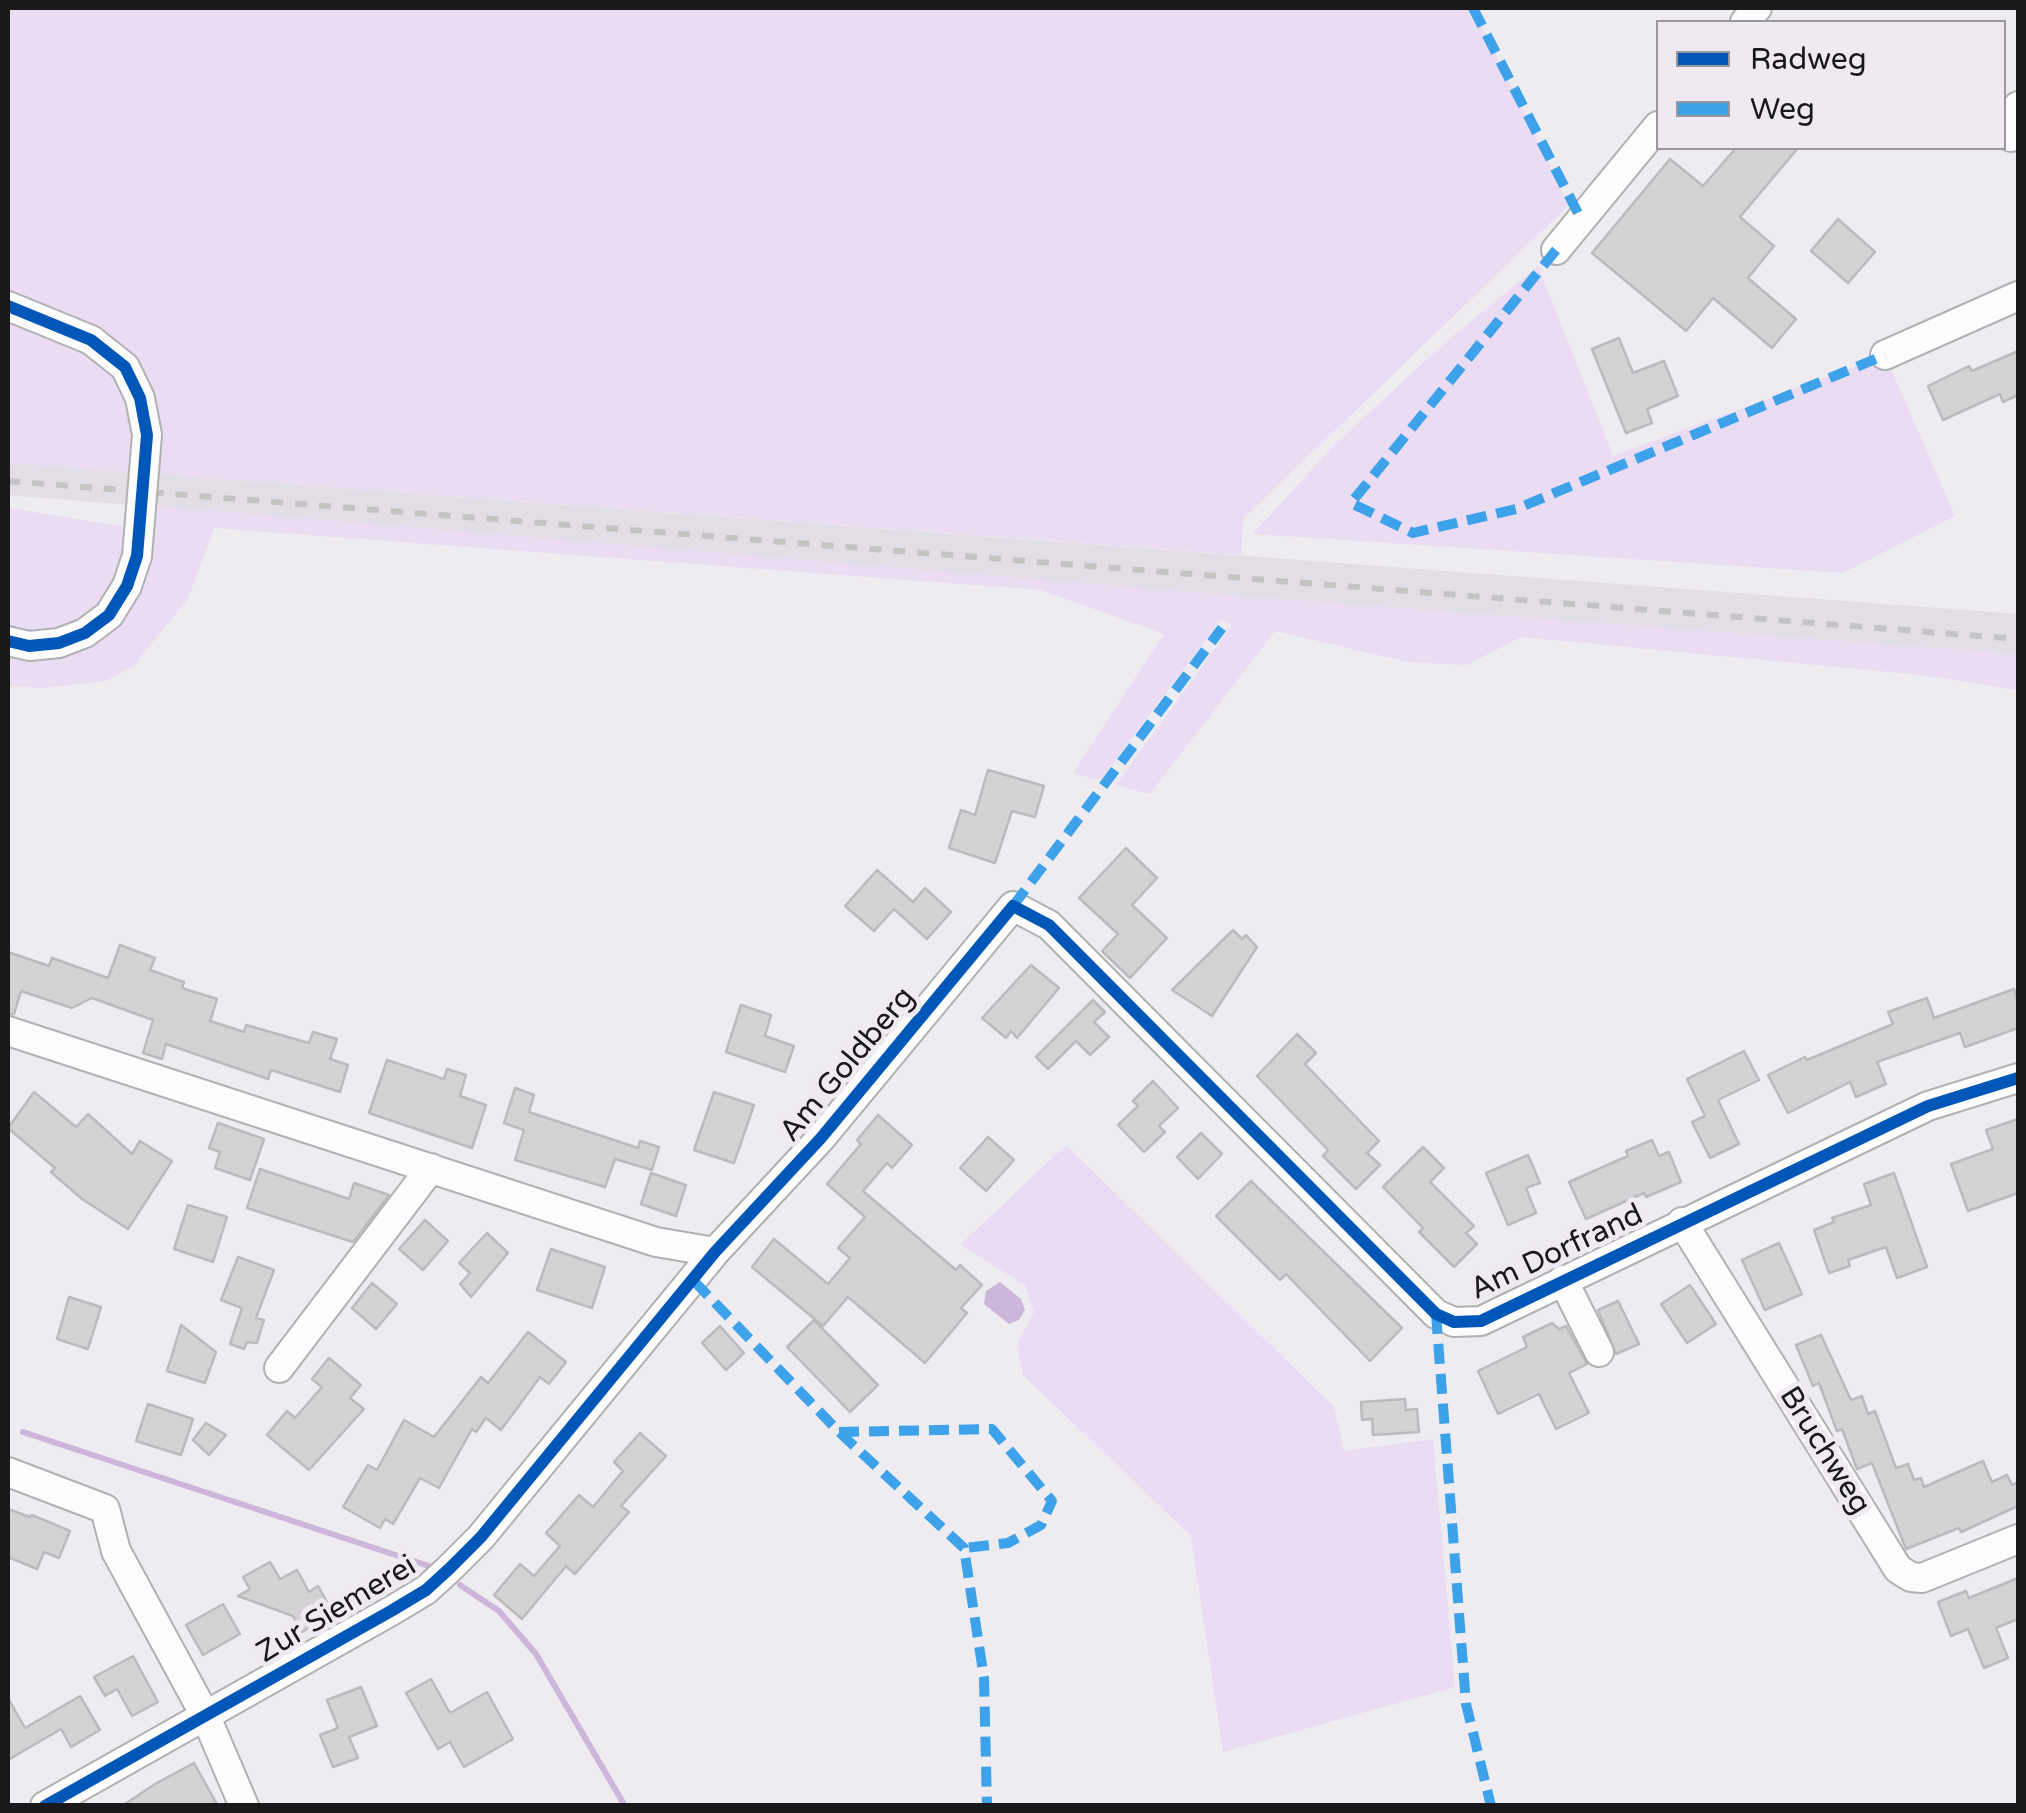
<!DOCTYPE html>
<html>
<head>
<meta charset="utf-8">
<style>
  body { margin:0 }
  #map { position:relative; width:2026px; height:1813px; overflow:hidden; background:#eeecf0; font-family:"Varela Round",sans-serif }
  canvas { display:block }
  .frame { position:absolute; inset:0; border:10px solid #19181a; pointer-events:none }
  .legend { position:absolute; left:1656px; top:20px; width:350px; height:130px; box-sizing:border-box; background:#efeaf2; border:2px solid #99969c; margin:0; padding:12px 18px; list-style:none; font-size:30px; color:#19181a }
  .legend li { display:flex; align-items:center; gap:20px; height:50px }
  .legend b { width:50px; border:2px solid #99969c }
</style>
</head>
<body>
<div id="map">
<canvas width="2026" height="1813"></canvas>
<div class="frame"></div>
<ul class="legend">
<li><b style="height:12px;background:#0057b8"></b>Radweg</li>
<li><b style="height:12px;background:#3da2ea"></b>Weg</li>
</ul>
</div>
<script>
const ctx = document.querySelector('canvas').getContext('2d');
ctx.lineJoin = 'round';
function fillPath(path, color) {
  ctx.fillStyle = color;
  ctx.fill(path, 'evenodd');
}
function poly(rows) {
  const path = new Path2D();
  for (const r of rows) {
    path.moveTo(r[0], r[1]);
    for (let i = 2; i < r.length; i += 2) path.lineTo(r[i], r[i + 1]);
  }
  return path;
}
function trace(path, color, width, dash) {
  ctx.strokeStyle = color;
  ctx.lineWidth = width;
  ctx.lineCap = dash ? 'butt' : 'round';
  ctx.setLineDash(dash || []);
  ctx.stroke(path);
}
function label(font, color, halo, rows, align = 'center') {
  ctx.font = font + ' "Varela Round",sans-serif';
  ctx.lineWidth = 10;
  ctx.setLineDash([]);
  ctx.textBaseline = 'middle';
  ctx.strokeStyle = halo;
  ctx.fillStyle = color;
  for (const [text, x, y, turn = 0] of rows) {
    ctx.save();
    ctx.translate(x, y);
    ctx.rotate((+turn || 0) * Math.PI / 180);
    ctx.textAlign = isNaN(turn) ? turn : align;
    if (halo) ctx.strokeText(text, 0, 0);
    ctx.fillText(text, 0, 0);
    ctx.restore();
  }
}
fillPath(poly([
  [8,463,2018,614,2018,654,1238,596,8,495]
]), '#e3dde6');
fillPath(poly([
  [8,8,1473,8,1569,205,1243,519,1241,555,158,474,159,455,132,455,130,472,8,463],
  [1538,266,1613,456,1885,355,1955,516,1843,573,1253,534,1335,444,1447,341],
  [157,506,1238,596,2018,654,2018,690,1921,675,1521,637,1467,665,1408,662,1275,631,1150,794,1116,785,1232,625,1221,620,1100,780,1073,773,1164,634,1041,590,214,528,188,599,133,666,106,681,45,688,8,686,8,656,55,659,84,651,113,630,134,602,148,561,151,561],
  [8,508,125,527,123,556,110,596,83,621,58,631,29,633,8,628],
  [1066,1145,1334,1407,1344,1451,1433,1439,1455,1687,1223,1752,1191,1536,1023,1375,1017,1344,1034,1312,1025,1285,960,1245]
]), '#eadcf3');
fillPath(poly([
  [1000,1282,1021,1299,1025,1310,1019,1320,1009,1324,984,1304,986,1291]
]), '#ccb6da');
trace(poly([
  [23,1432,435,1568],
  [460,1585,499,1611,536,1654,625,1806]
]), '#ccb6da', 6);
const building = poly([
  [1736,148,1798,148,1740,217,1774,246,1748,278,1796,319,1772,348,1713,298,1686,331,1592,253,1670,159,1703,186,1736,148],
  [1838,219,1875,252,1848,283,1811,251,1838,219],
  [1619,338,1633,373,1664,361,1678,396,1647,409,1652,423,1626,433,1592,349,1619,338],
  [2018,351,2018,395,2003,402,2000,394,1943,420,1928,386,1969,366,1972,371,2018,351],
  [988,770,1044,786,1035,817,1012,811,995,863,949,848,961,810,975,815,988,770],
  [1126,848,1157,878,1132,905,1167,938,1130,978,1102,951,1118,934,1079,898,1126,848],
  [877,870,913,902,925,888,951,912,927,939,894,909,874,931,845,906,877,870],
  [1233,930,1242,939,1246,935,1257,947,1212,1016,1172,990,1233,930],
  [120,945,155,958,150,970,184,982,182,988,217,999,210,1021,244,1032,246,1025,309,1043,313,1032,337,1039,330,1059,348,1065,340,1092,271,1070,268,1079,166,1044,162,1059,143,1053,153,1020,92,998,72,1008,21,991,14,1014,8,1014,8,952,49,966,52,958,108,978,120,945],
  [1031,965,1059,988,1017,1038,1011,1031,1006,1038,982,1018,1031,965],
  [2014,989,2018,1002,2018,1028,1965,1047,1960,1033,1877,1062,1886,1084,1856,1097,1850,1082,1788,1113,1768,1075,1805,1057,1807,1060,1893,1024,1888,1012,1927,998,1934,1018,2014,989],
  [1093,1000,1105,1012,1094,1022,1109,1037,1090,1055,1076,1041,1048,1069,1036,1057,1093,1000],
  [741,1005,771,1015,765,1036,794,1046,785,1072,726,1052,741,1005],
  [1297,1034,1316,1053,1305,1064,1379,1141,1367,1153,1380,1165,1356,1189,1323,1156,1328,1150,1257,1076,1297,1034],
  [1744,1051,1759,1080,1718,1100,1739,1144,1710,1158,1692,1122,1705,1116,1687,1079,1744,1051],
  [387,1060,444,1079,447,1069,466,1075,460,1096,486,1105,472,1148,369,1113,387,1060],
  [1153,1081,1178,1108,1159,1126,1165,1132,1144,1152,1118,1125,1138,1106,1133,1101,1153,1081],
  [515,1088,534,1095,529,1112,638,1148,640,1141,659,1147,652,1170,615,1159,605,1187,515,1160,524,1130,504,1123,515,1088],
  [34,1092,76,1127,88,1114,132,1154,140,1141,172,1161,128,1229,82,1199,51,1172,55,1168,8,1128,34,1092],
  [714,1092,754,1105,734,1163,694,1150,714,1092],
  [878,1115,912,1145,892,1168,887,1163,863,1191,956,1270,960,1265,982,1285,961,1308,967,1313,925,1363,848,1297,823,1326,752,1267,774,1239,828,1284,850,1258,838,1248,865,1217,827,1184,861,1144,857,1140,878,1115],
  [2018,1119,2018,1193,1968,1211,1951,1164,1993,1149,1986,1130,2018,1119],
  [218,1123,264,1139,250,1180,215,1168,220,1152,209,1148,218,1123],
  [1201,1133,1222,1154,1198,1179,1177,1157,1201,1133],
  [988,1137,1014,1160,986,1191,960,1168,988,1137],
  [1652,1140,1659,1156,1669,1152,1681,1182,1646,1197,1644,1193,1586,1219,1569,1182,1628,1156,1626,1151,1652,1140],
  [1423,1147,1444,1168,1430,1182,1474,1226,1466,1233,1477,1244,1454,1267,1419,1232,1423,1228,1383,1187,1423,1147],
  [1528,1155,1540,1183,1526,1188,1536,1213,1508,1225,1486,1173,1528,1155],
  [260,1169,349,1199,354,1183,389,1195,353,1242,247,1208,260,1169],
  [651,1173,686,1185,676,1216,641,1204,651,1173],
  [1894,1173,1927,1267,1897,1278,1886,1247,1848,1260,1850,1266,1829,1273,1814,1230,1834,1222,1832,1218,1871,1205,1864,1184,1894,1173],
  [1251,1181,1402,1328,1370,1361,1286,1274,1280,1280,1216,1216,1251,1181],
  [188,1205,227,1217,213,1262,174,1249,188,1205],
  [425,1220,448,1241,423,1270,399,1249,425,1220],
  [487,1233,508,1253,471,1297,460,1284,470,1273,459,1263,487,1233],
  [1779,1243,1802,1294,1765,1310,1742,1260,1779,1243],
  [551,1249,605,1267,592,1308,537,1290,551,1249],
  [238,1257,274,1270,256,1318,264,1320,257,1343,247,1342,244,1349,230,1344,242,1308,221,1300,238,1257],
  [372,1283,397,1304,376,1329,352,1308,372,1283],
  [1690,1285,1716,1324,1687,1343,1661,1304,1690,1285],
  [69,1297,101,1307,88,1349,57,1339,69,1297],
  [1618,1301,1639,1344,1616,1354,1598,1310,1618,1301],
  [814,1320,878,1385,850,1412,787,1347,814,1320],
  [1552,1323,1559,1329,1566,1326,1587,1364,1569,1373,1589,1413,1556,1429,1539,1394,1498,1414,1478,1371,1527,1347,1523,1337,1552,1323],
  [181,1325,216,1352,205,1383,167,1371,181,1325],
  [720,1326,744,1353,726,1370,702,1343,720,1326],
  [528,1332,566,1362,549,1384,540,1377,501,1430,486,1418,476,1432,472,1429,439,1488,420,1478,393,1524,385,1519,380,1528,343,1507,368,1465,377,1470,404,1420,434,1437,481,1377,488,1383,528,1332],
  [1821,1335,1851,1400,1862,1396,1868,1414,1875,1411,1896,1468,1908,1464,1914,1480,1921,1478,1924,1487,1983,1461,1992,1482,2007,1475,2012,1485,2018,1482,2018,1506,1961,1532,1959,1528,1906,1549,1872,1463,1857,1469,1842,1429,1837,1431,1819,1383,1813,1386,1796,1345,1821,1335],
  [329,1358,361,1385,350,1398,364,1409,309,1470,267,1435,287,1411,295,1418,322,1387,312,1379,329,1358],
  [1405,1399,1406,1410,1417,1409,1419,1432,1373,1435,1372,1419,1362,1420,1361,1402,1405,1399],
  [148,1404,193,1419,181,1455,136,1441,148,1404],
  [206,1423,226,1435,209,1455,193,1440,206,1423],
  [640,1433,666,1456,621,1506,629,1512,575,1574,566,1566,522,1619,494,1595,520,1564,534,1576,560,1546,546,1533,579,1495,593,1507,623,1471,614,1462,640,1433],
  [8,1509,30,1517,32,1515,70,1531,59,1558,44,1552,37,1569,8,1557,8,1509],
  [270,1562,280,1579,297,1570,309,1592,318,1586,334,1614,302,1632,293,1616,238,1596,250,1589,243,1577,270,1562],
  [2018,1578,2018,1619,1996,1628,2008,1658,1984,1668,1968,1629,1951,1636,1938,1602,1966,1591,1969,1598,2018,1578],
  [223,1604,240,1634,203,1655,186,1625,223,1604],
  [133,1656,158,1702,132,1716,117,1689,105,1696,94,1677,133,1656],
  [431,1679,450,1713,487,1692,513,1739,464,1767,450,1742,438,1749,406,1693,431,1679],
  [361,1687,377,1726,349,1737,358,1758,333,1767,320,1735,338,1728,327,1700,361,1687],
  [80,1696,100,1730,71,1747,61,1729,8,1760,8,1698,25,1728,80,1696],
  [194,1763,218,1806,122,1806,155,1784,194,1763]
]);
fillPath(building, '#d4d2d5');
trace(building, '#bcbabd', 2.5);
const minor = poly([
  [1745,22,1757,8],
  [2011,137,2018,106],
  [1556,250,1658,126],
  [8,306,91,340,125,367,140,398,147,435],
  [1885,355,2018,296],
  [8,641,29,646,59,643,85,633,109,615,127,586,137,556],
  [8,1031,656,1242,715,1252],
  [1682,1222,1898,1569,1911,1577,1922,1578,2018,1539],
  [1563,1280,1599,1352],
  [279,1368,431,1168],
  [8,1472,105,1509,116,1551,206,1717,244,1806],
  [45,1806,391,1611,426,1590,449,1569,481,1537,715,1252,821,1138,1013,906,1049,925,1436,1314,1454,1322,1481,1321,1928,1106,2018,1078]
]);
trace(minor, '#b1b0b2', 32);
trace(minor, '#fcfcfd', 28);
trace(poly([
  [8,481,2018,639]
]), '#c4c4c5', 6, [12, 12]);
const minorBridge = poly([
  [137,556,147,435]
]);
trace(minorBridge, '#b1b0b2', 32, []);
trace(minorBridge, '#fcfcfd', 28);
trace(poly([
  [1473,8,1581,219],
  [1556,250,1351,503,1413,533,1516,509,1885,355],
  [1013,906,1222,628],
  [694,1281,839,1432,964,1548,984,1678,987,1806],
  [1436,1314,1466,1704,1491,1806],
  [839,1432,992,1429,1052,1501,1041,1525,1008,1543,964,1548]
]), '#3da2ea', 10, [20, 10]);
trace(poly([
  [8,306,91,340,125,367,140,398,147,435,137,556,127,586,109,615,85,633,59,643,29,646,8,641],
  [45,1806,391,1611,426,1590,449,1569,481,1537,715,1252,821,1138,1013,906,1049,925,1436,1314,1454,1322,1481,1321,1928,1106,2018,1078]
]), '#0057b8', 12);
label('30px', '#19181a', '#efeaf2', [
  ["Am Goldberg",848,1065,-50],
  ["Am Dorfrand",1557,1253,-25],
  ["Bruchweg",1824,1451,58],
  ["Zur Siemerei",337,1610,-31]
]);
</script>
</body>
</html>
